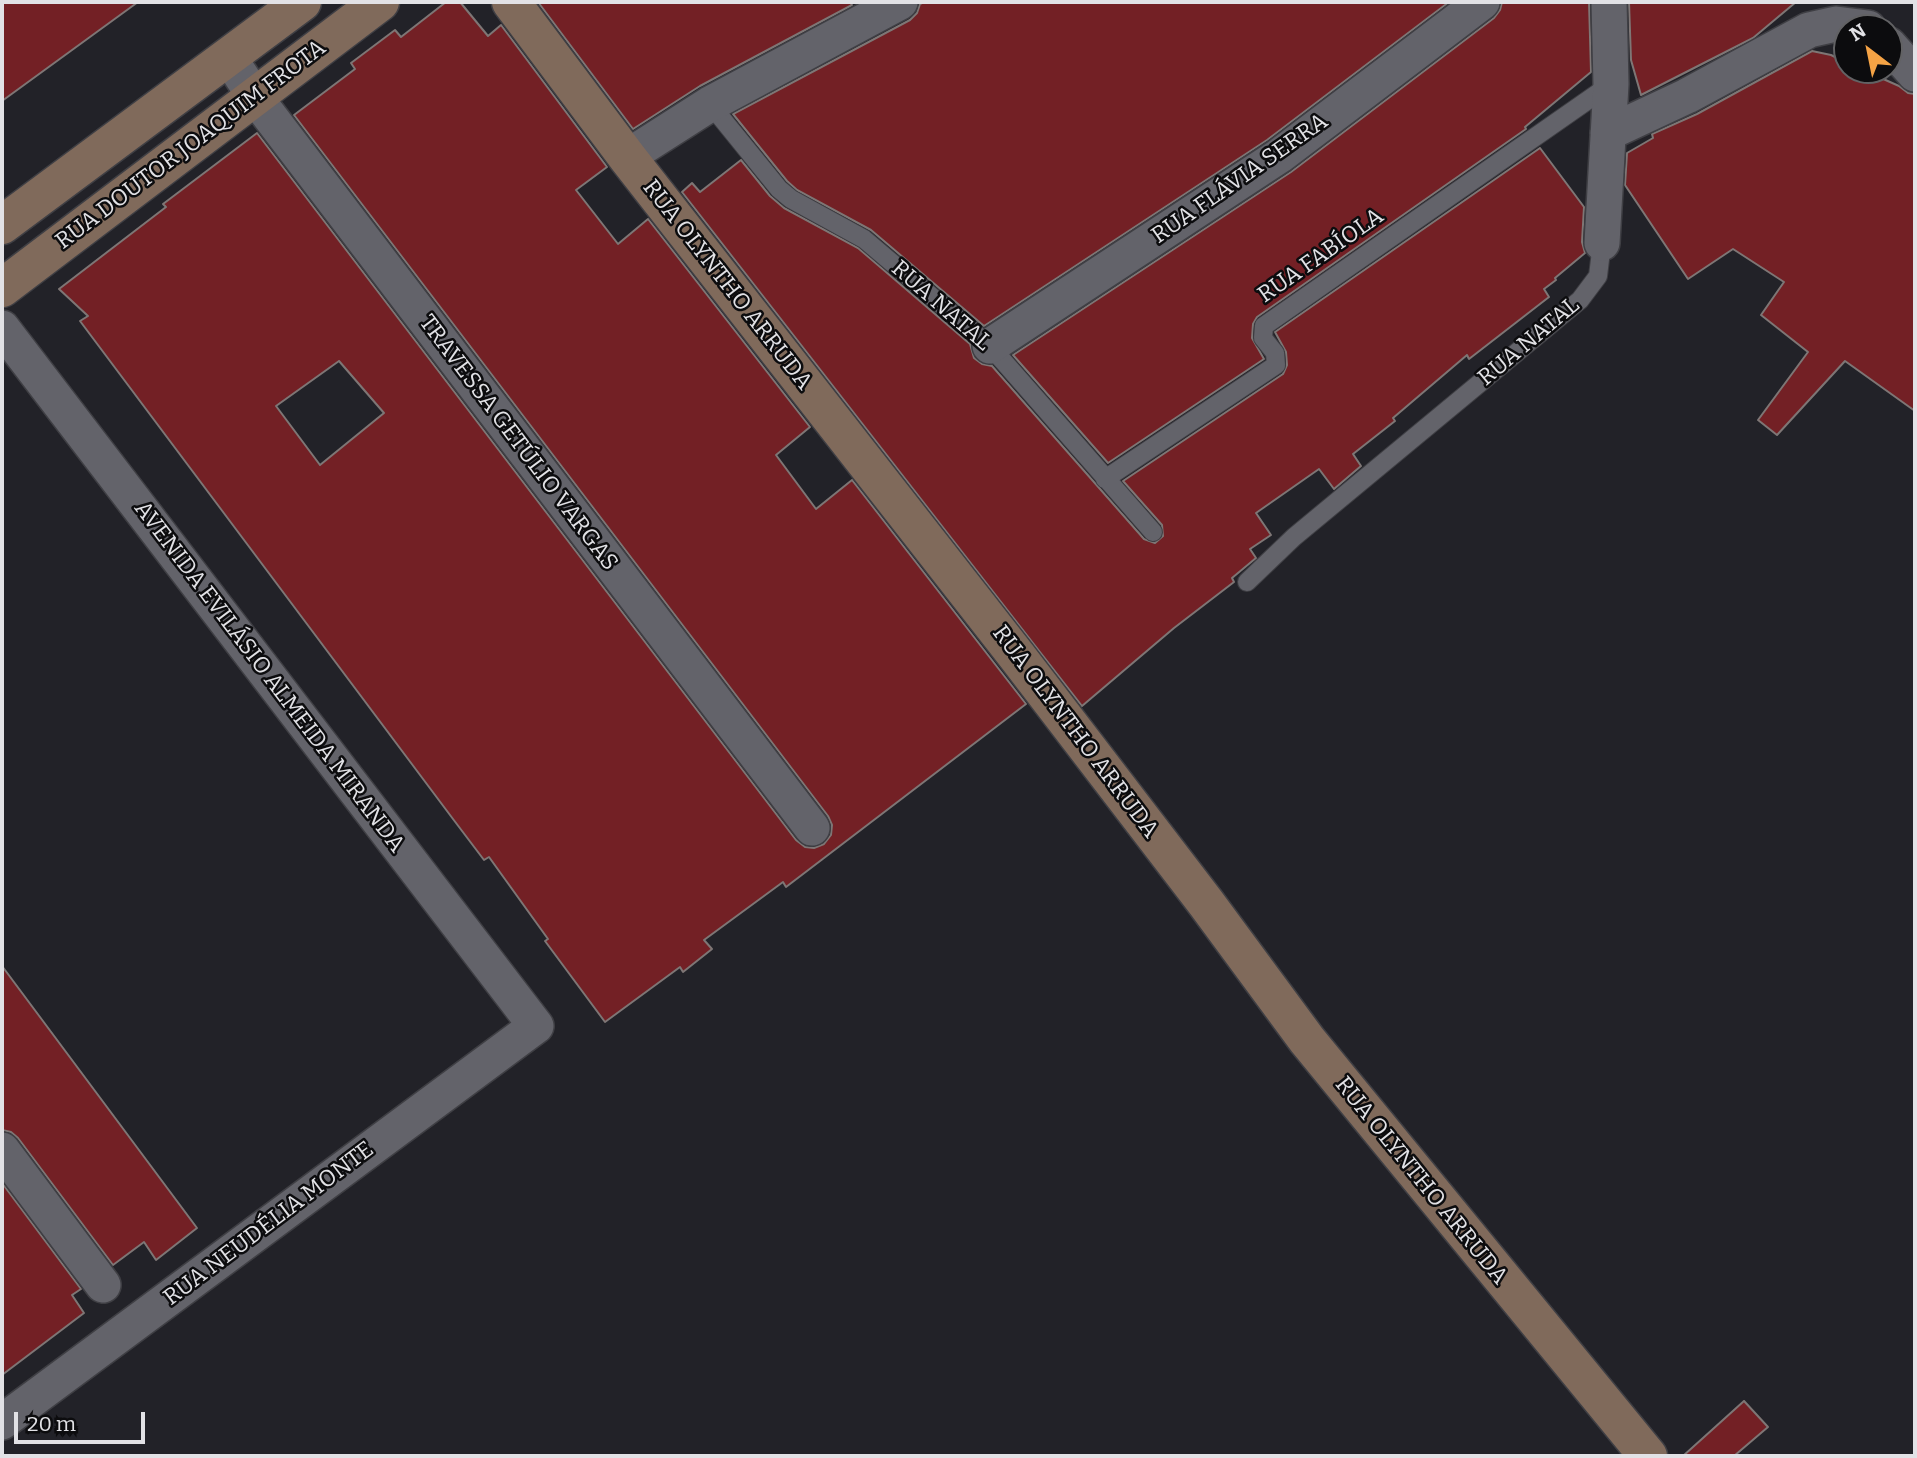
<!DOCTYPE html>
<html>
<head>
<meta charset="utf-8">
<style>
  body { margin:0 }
  #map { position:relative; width:1917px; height:1458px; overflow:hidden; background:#222228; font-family:Bitter,serif }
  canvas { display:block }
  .frame { position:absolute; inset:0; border:4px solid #e2e2e6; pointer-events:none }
  .north { position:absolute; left:1833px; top:14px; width:70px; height:70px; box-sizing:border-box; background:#0c0c0e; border:2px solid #626264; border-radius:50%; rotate:328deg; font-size:19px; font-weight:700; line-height:28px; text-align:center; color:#e2e2e6 }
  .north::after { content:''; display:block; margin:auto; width:24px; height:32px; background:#f5a345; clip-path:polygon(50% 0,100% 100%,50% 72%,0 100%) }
  .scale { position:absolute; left:14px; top:1412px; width:131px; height:32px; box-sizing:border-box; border:4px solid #e2e2e6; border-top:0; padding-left:9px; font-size:21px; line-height:24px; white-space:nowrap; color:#e2e2e6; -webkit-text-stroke:5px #0c0c0e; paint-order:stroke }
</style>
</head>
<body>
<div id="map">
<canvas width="1917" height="1458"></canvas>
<div class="frame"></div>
<div class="north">N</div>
<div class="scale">20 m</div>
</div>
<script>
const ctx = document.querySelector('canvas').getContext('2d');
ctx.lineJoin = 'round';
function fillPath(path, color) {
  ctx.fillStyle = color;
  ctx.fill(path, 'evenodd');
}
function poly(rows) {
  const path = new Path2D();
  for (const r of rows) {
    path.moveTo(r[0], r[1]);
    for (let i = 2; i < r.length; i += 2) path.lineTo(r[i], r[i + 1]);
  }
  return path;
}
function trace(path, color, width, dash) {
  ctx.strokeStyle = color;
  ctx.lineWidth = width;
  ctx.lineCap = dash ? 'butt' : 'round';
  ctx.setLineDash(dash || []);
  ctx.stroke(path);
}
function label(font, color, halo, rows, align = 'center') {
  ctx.font = font + ' Bitter,serif';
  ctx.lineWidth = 5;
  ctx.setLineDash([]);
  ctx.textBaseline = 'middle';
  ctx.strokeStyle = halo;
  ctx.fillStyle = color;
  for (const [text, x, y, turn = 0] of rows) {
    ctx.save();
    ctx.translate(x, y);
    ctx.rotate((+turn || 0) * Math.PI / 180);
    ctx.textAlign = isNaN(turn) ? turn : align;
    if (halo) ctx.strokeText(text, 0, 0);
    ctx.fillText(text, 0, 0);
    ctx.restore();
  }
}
const building = poly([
  [2,2,138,2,2,101,2,2],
  [446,2,460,2,488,36,501,25,607,167,576,190,618,244,648,219,810,427,776,455,816,509,852,480,1026,704,786,887,783,882,704,940,712,949,683,972,680,967,605,1022,545,941,548,939,489,857,484,860,453,819,80,321,88,316,59,289,166,207,163,204,257,133,796,840,805,847,814,848,824,844,831,835,832,825,828,816,294,115,355,69,351,63,395,30,401,37,446,2],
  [339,361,384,413,320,465,276,406,339,361],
  [538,2,850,2,852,5,700,86,633,129,538,2],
  [924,2,1449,2,1267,140,984,326,871,230,797,190,787,181,733,114,910,20,917,13,920,4,924,2],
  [1502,2,1589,2,1591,72,1525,127,1526,129,1257,317,1253,324,1252,338,1264,359,1108,463,1013,355,1291,172,1494,18,1500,10,1502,2],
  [1629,2,1796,2,1753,38,1641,95,1631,60,1629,2],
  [1812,51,1831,55,1847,63,1847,70,1863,70,1899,86,1908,93,1915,94,1915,411,1845,361,1777,435,1758,420,1808,352,1761,315,1784,282,1733,249,1688,279,1625,185,1627,153,1653,138,1652,134,1697,114,1812,51],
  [1540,148,1584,207,1582,242,1585,253,1555,278,1556,280,1544,289,1549,297,1469,359,1467,355,1393,418,1395,421,1353,454,1361,466,1334,489,1319,469,1256,513,1271,535,1250,549,1256,558,1232,578,1234,582,1174,628,1082,706,682,192,692,183,700,192,741,160,770,196,784,208,858,248,970,344,974,358,982,364,992,366,1144,539,1155,543,1163,536,1162,525,1123,481,1283,374,1287,365,1286,352,1275,332,1540,148],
  [2,966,197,1228,156,1260,144,1242,113,1265,18,1138,11,1132,2,1130,2,966],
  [2,1183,81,1289,72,1295,84,1313,2,1375,2,1183],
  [1744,1401,1768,1427,1734,1456,1683,1456,1744,1401]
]);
fillPath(building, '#732025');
trace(building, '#7e7675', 2);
const lane = poly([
  [710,104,779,189,791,199,864,239,990,346,1153,532],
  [1105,479,1276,365,1275,353,1263,338,1264,326,1611,84],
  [1247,582,1294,537,1580,300,1598,276,1602,243]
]);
const street = poly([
  [1889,45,1915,74],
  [228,56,255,97,812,828],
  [1608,133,1687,96,1809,30,1836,24,1868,28],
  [627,157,710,104,900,2],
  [1602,243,1611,84,1609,2],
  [2,328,536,1026,2,1422],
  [990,346,1279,156,1482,2],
  [2,1150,103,1285]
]);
const secondary = poly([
  [511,2,627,157,1016,655,1206,903,1307,1040,1648,1456],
  [2,225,302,2],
  [2,288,380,2]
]);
trace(lane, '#3f3f44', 20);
trace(street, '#3f3f44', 38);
trace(secondary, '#3f3f44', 41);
trace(lane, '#63636a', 18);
trace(street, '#63636a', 35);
trace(secondary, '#806a5b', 38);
label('23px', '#e2e2e6', '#0c0c0e', [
  ["RUA DOUTOR JOAQUIM FROTA",191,145,-37],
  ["RUA FLÁVIA SERRA",1240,179,-35],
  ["RUA FABÍOLA",1321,256,-35],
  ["RUA OLYNTHO ARRUDA",727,285,52],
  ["RUA NATAL",941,306,41],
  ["RUA NATAL",1529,342,-40],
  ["TRAVESSA GETÚLIO VARGAS",518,443,53],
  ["AVENIDA EVILÁSIO ALMEIDA MIRANDA",269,677,53],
  ["RUA OLYNTHO ARRUDA",1075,732,53],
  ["RUA OLYNTHO ARRUDA",1421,1181,51],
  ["RUA NEUDÉLIA MONTE",269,1224,-37]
]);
</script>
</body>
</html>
